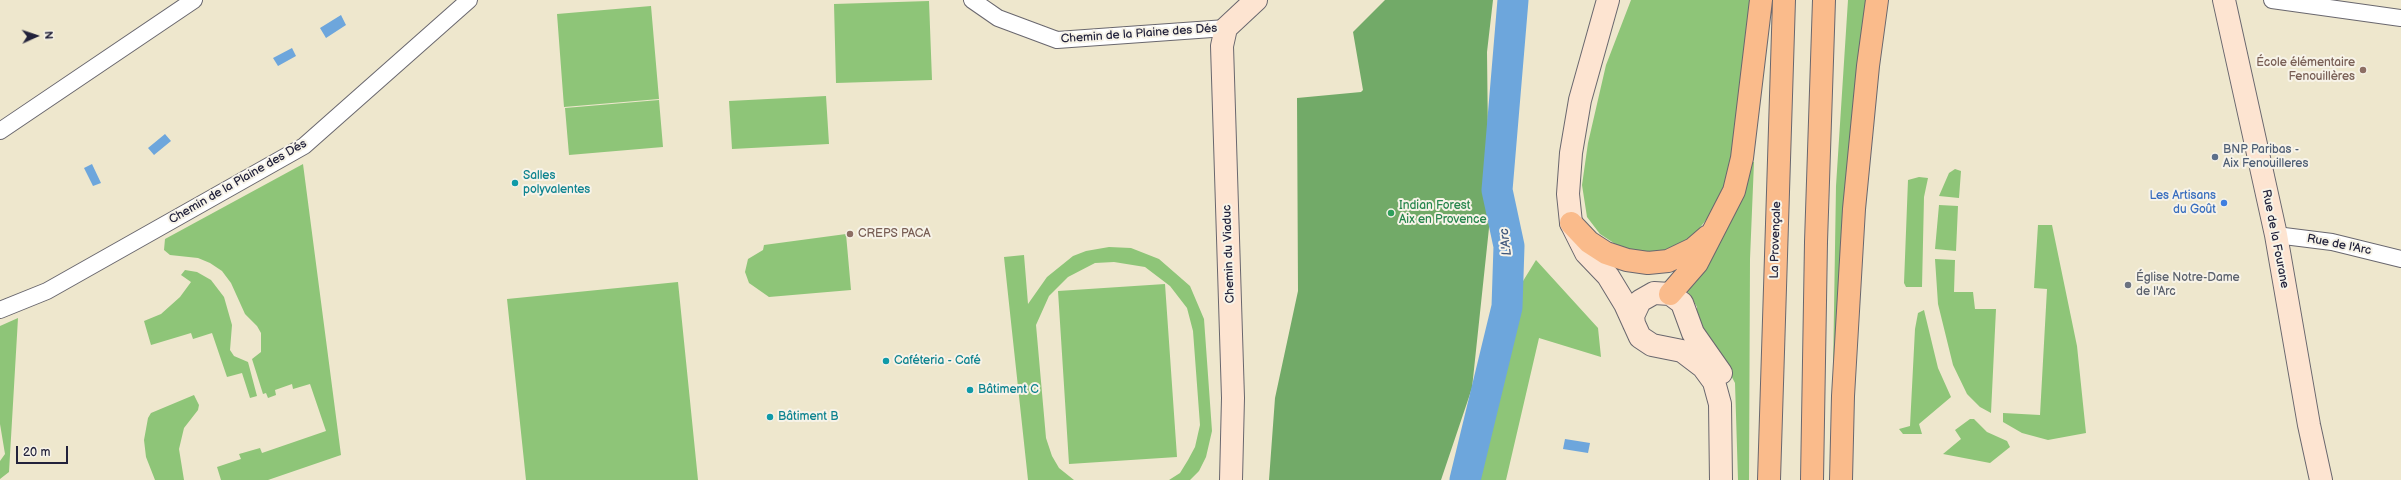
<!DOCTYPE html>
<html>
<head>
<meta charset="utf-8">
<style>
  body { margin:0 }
  #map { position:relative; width:2401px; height:480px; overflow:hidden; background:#eee7cd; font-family:"Balsamiq Sans",sans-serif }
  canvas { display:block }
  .north { position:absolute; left:16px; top:16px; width:40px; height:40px; -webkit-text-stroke:3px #f7f3e8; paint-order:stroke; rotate:87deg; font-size:11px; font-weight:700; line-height:16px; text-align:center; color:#22223b }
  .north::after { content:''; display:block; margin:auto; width:14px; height:18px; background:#22223b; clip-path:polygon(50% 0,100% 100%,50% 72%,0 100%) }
  .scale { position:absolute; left:16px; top:446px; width:52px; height:18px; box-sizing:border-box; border:2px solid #22223b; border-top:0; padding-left:5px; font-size:12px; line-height:14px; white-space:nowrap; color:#22223b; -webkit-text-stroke:3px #f7f3e8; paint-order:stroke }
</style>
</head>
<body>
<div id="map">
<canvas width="2401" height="480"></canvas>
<div class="north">N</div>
<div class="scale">20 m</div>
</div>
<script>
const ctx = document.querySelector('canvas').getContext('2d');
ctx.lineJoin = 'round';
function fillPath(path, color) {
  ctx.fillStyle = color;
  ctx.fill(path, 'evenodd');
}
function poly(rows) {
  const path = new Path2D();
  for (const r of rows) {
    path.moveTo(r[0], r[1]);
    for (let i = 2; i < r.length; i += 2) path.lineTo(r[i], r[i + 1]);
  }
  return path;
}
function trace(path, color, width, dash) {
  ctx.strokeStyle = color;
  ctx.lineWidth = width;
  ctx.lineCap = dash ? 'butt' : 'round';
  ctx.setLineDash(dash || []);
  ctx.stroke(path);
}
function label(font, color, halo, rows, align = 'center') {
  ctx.font = font + ' "Balsamiq Sans",sans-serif';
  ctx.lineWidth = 4;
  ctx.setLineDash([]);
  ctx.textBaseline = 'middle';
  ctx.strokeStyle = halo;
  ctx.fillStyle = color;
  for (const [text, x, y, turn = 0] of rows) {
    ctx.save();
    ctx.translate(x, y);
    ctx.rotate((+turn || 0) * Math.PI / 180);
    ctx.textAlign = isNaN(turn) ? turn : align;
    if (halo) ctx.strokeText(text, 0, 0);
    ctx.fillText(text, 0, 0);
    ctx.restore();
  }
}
fillPath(poly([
  [1631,0,1751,0,1735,153,1718,205,1690,240,1659,253,1623,249,1600,234,1587,217,1582,185,1588,143,1606,65],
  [1848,0,1870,0,1833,372,1836,186],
  [929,1,932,80,836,83,834,4],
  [651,6,659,99,564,107,557,14],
  [826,96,829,144,732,149,729,101],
  [659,100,663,147,569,155,565,108],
  [1751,161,1754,162,1750,259,1749,480,1738,480,1735,383,1721,356,1697,320,1697,307,1686,289],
  [303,164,341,455,268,480,221,480,217,467,241,459,239,454,260,448,262,453,326,431,310,384,293,389,292,384,275,390,276,395,268,398,266,393,263,394,252,359,261,352,261,333,257,326,245,314,231,283,222,271,210,263,198,258,170,255,164,250,165,239],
  [1955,169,1961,171,1959,198,1939,196,1949,173],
  [1919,177,1928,178,1924,197,1922,287,1906,287,1904,283,1908,180],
  [1939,205,1958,206,1956,251,1935,249],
  [2038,225,2052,225,2077,346,2086,433,2048,440,2022,433,2003,422,2003,413,2040,415,2047,289,2034,288],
  [846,234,851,290,769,297,749,283,745,272,748,259,763,250,764,245],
  [1109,247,1131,248,1159,259,1190,286,1204,319,1212,431,1206,457,1199,471,1190,480,1169,480,1180,473,1188,460,1195,447,1200,425,1193,331,1187,308,1170,286,1145,267,1114,262,1095,263,1068,277,1049,296,1036,325,1046,438,1052,456,1059,468,1074,480,1028,480,1004,257,1024,255,1028,304,1047,277,1073,256,1086,251],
  [1935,259,1955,260,1954,292,1973,292,1975,309,1996,309,1991,413,1980,407,1967,394,1953,365,1938,304],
  [1536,260,1598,328,1601,357,1539,338,1506,480,1463,480,1507,307],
  [185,270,197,272,211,280,224,297,232,325,230,350,234,356,248,362,257,396,250,398,242,373,227,377,212,333,193,339,191,333,151,345,144,321,161,314,180,297,191,282,181,275],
  [678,282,698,480,526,480,507,299],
  [1165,284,1177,457,1069,464,1058,291],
  [1924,310,1938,368,1951,397,1919,424,1922,434,1903,434,1899,429,1910,426,1915,329,1918,313],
  [18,318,9,472,0,479,0,461,5,454,0,424,0,326],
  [194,395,199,405,198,410,184,428,179,449,184,480,155,480,146,457,144,440,148,418,151,413],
  [1970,419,1974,419,1987,432,2007,441,2010,447,1990,463,1943,454,1961,439,1955,430]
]), '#8ec578');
fillPath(poly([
  [1385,0,1493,0,1487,52,1489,228,1472,388,1441,480,1269,480,1275,398,1298,291,1297,98,1361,92,1363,90,1353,32]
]), '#72aa68');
fillPath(poly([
  [341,15,346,25,326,38,320,28],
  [292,48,296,56,278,66,273,58],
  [165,134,171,141,154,155,148,148],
  [92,164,101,183,93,186,84,168],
  [1565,439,1590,443,1588,453,1563,449]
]), '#6da6dc');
trace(poly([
  [1465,480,1507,307,1509,246,1497,190,1513,0]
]), '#6da6dc', 31);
const street = poly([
  [972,0,998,18,1057,40,1226,28],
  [2272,0,2401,18],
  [0,131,194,0],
  [2276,235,2332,242,2401,259],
  [0,310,47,291,304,146,469,0]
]);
const secondary = poly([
  [1608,0,1580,100,1571,153,1568,194,1571,223,1586,253,1608,276,1625,304,1640,337,1652,345,1682,351,1703,367,1714,382,1720,404,1721,480],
  [2224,0,2276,235,2309,425,2321,480],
  [1634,324,1633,316,1640,301,1654,293,1670,294,1682,303,1693,333,1721,373],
  [1231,480,1233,398,1222,46,1226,28,1256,0]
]);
const highway = poly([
  [1571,223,1589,242,1606,253,1627,260,1648,263,1668,261,1693,249,1708,236],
  [1670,294,1697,263,1734,191,1742,158,1761,0],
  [1769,480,1784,0],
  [1812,480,1816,242,1824,0],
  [1841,480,1843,396,1854,209,1868,66,1877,0]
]);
trace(street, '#69676e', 18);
trace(secondary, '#69676e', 24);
trace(highway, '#69676e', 24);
trace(street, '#fff', 16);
trace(secondary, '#fde4d1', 22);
trace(highway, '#fabb8b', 22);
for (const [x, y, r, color] of [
  [2363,70,4,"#8d6e63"],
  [2215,157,4,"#5c6f8a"],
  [515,183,4,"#0f9aa8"],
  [2224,203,4,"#3f7fe0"],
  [1391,213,4,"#2e9e5b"],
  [850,234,4,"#8d6e63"],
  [2128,285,4,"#6b7280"],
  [886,361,4,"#0f9aa8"],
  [970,390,4,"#0f9aa8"],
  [770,417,4,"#0f9aa8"]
]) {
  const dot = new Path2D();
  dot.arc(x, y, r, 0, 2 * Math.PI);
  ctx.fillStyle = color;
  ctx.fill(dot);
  trace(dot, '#f7f3e8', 1.5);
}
label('12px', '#22223b', '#f7f3e8', [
  ["Chemin de la Plaine des Dés",1139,34,-4],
  ["Chemin de la Plaine des Dés",238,182,-30],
  ["Rue de la Fourane",2275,239,79],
  ["La Provençale",1776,240,-88],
  ["Rue de l'Arc",2339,245,11],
  ["Chemin du Viaduc",1229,254,-92]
]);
label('12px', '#785e54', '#f7f3e8', [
  ["École élémentaire",2355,63],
  ["Fenouillères",2355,77],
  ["CREPS PACA",858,234,"left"]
], 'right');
label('12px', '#4e5e75', '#f7f3e8', [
  ["BNP Paribas -",2223,150],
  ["Aix Fenouilleres",2223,164]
], 'left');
label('12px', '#0d838f', '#f7f3e8', [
  ["Salles",523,176],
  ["polyvalentes",523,190],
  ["Caféteria - Café",894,361],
  ["Bâtiment C",978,390],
  ["Bâtiment B",778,417]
], 'left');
label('12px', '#366cbe', '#f7f3e8', [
  ["Les Artisans",2216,196],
  ["du Goût",2216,210]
], 'right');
label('12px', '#27864d', '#f7f3e8', [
  ["Indian Forest",1399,206],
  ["Aix en Provence",1399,220]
], 'left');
label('12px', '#5b616d', '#f7f3e8', [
  ["Église Notre-Dame",2136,278],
  ["de l'Arc",2136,292]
], 'left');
label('italic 13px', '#40577b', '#f7f3e8', [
  ["L'Arc",1506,242,-97]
]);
</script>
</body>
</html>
